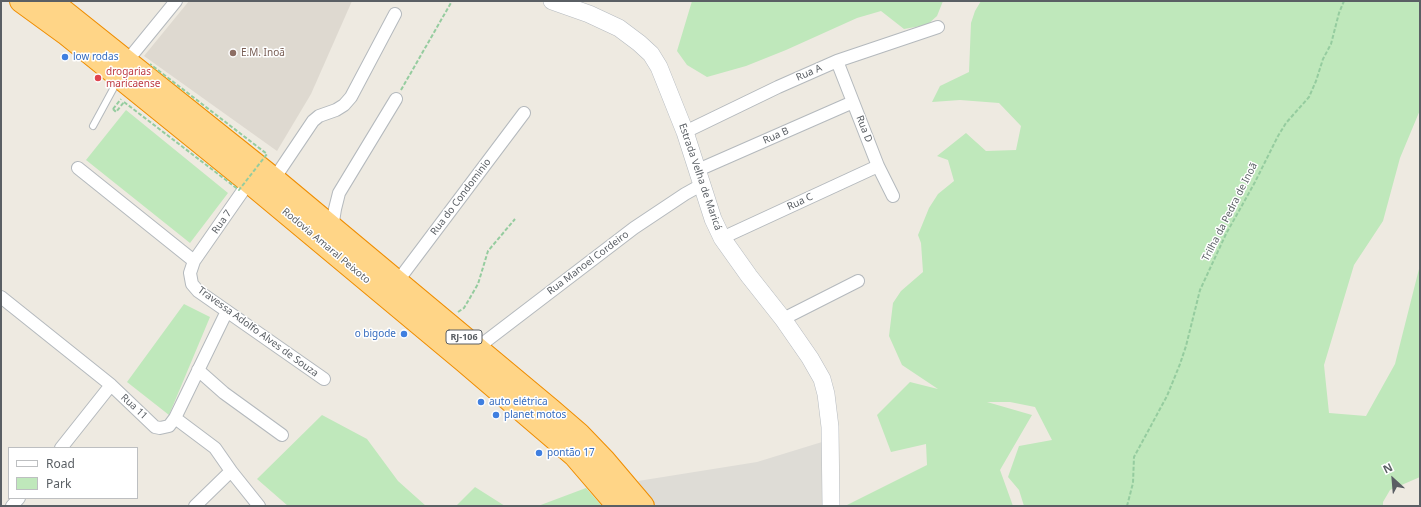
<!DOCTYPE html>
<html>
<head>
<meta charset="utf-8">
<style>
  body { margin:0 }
  #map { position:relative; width:1421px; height:507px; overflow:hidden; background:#eeeae1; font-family:"Noto Sans",sans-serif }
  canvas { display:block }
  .frame { position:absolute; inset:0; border:2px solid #5a5f64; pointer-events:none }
  .legend { position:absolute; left:8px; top:447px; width:130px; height:52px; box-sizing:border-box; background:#fff; border:1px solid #bdbfc1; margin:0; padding:5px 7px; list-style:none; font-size:12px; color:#5a5f64 }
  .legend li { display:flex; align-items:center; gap:8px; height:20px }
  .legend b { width:20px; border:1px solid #bdbfc1 }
  .north { position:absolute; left:1373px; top:459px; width:40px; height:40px; -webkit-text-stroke:3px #fff; paint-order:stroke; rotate:334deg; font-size:11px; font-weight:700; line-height:16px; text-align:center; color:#5a5f64 }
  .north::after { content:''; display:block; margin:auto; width:14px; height:18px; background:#5a5f64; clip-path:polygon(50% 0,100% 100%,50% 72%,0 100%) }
</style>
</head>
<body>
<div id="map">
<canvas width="1421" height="507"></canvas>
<div class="frame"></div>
<ul class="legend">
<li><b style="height:5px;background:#fff"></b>Road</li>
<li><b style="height:11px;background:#bfe8bb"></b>Park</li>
</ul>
<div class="north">N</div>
</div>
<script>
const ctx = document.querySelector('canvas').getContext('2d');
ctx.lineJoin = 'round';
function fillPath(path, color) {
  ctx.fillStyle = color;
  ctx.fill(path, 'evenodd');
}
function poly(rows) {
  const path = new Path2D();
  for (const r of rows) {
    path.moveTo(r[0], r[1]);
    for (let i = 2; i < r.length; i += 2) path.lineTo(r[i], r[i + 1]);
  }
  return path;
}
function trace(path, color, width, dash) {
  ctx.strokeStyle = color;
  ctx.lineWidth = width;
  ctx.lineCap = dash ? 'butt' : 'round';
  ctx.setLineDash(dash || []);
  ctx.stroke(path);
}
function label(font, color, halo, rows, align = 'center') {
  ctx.font = font + ' "Noto Sans",sans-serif';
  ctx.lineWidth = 3;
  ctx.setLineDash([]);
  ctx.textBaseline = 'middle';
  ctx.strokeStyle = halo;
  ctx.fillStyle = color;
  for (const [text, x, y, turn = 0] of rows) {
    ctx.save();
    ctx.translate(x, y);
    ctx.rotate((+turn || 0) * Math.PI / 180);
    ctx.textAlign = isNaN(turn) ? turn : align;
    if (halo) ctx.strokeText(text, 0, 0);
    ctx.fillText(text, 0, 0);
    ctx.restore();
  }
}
fillPath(poly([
  [822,442,824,506,656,506,638,481,757,462]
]), '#dedcd6');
fillPath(poly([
  [189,1,352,1,311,94,277,151,144,56]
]), '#ded9d0');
fillPath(poly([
  [692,1,943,1,937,16,927,25,904,29,881,11,857,18,786,50,746,66,707,77,687,65,677,51],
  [981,1,1420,1,1420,110,1400,158,1383,221,1354,265,1324,365,1329,413,1366,416,1395,364,1420,265,1420,477,1390,490,1383,502,1383,506,1024,506,1019,490,1008,477,1019,446,1052,440,1035,407,1010,402,987,402,1032,415,1000,470,1013,506,845,506,927,465,926,444,891,452,877,415,910,382,938,389,902,365,889,336,893,303,901,291,923,272,921,243,918,235,929,208,938,194,954,181,948,160,937,156,966,133,986,151,1016,150,1021,126,999,103,960,100,932,102,940,86,969,72,971,23,975,11],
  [126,110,228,193,190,243,86,160],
  [184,304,210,317,169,415,127,382],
  [322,415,367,439,398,481,426,506,288,506,257,479],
  [475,487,505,506,456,506],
  [586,488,602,506,538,506]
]), '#bfe8bb');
const lane = poly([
  [93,126,118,80]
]);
const street = poly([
  [127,61,176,1],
  [837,61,878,166,893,196],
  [685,132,778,87,837,61,938,27],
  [78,168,194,261],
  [698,170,853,102],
  [274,179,313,121,319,116,336,110,344,105,351,97,395,14],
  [249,182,194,261,190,273,192,284,198,291,324,379],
  [332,228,335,209,339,193,396,99],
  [722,238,878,166],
  [397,282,524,113],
  [1,297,111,385,155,427,160,428,169,426,175,418,227,311],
  [783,319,858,281],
  [477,348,634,228,685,194,703,184],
  [198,370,224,393,282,435],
  [175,418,215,448,231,471,195,506],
  [61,448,111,385],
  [231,471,259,506],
  [12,506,19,498]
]);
const secondary = poly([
  [552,1,589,14,619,28,639,43,651,54,659,67,685,132,713,219,722,238,749,276,783,319,810,358,822,379,826,394,830,427,831,506]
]);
const highway = poly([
  [21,1,65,33,249,182,464,361,575,456,618,506],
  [51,1,274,179,551,410,579,434,604,460,643,506]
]);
trace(lane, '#b4b9bd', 8);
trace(street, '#b4b9bd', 14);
trace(secondary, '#b5babf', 18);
trace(highway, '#ef8d00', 24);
trace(poly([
  [401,90,452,1],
  [113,109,121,99],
  [113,109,116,112,124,102],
  [458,312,464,308,478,284,488,251,515,219],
  [1127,506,1133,483,1134,457,1167,396,1180,364,1186,346,1200,290,1226,234,1255,182,1278,136,1286,123,1309,97,1316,81,1323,59,1331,44,1339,13,1344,1]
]), '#95cc9f', 2, [4, 2]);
trace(lane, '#fff', 6);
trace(street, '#fff', 12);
trace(secondary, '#fff', 17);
trace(highway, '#ffd587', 22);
trace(poly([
  [124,102,239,190,267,154,150,64]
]), '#95cc9f', 2, [4, 2]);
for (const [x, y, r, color] of [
  [233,53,4,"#8d6e63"],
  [65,57,4,"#3f7fe0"],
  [98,78,4,"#e0444e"],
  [404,334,4,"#3f7fe0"],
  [481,402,4,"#3f7fe0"],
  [496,415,4,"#3f7fe0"],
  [539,453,4,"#3f7fe0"]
]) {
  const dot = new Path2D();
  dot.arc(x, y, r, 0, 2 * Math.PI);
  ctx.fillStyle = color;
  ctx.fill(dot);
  trace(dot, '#fff', 1.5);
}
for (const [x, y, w] of [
  [464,337,36]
]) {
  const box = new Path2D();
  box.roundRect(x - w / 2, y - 7, w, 14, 3);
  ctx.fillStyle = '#fff';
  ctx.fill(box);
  trace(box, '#5a5f64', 1);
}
label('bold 9px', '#5a5f64', null, [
  ["RJ-106",464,337]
]);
label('10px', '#785e54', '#fff', [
  ["E.M. Inoã",241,53]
], 'left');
label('10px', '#366cbe', '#fff', [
  ["low rodas",73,57],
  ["o bigode",396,334,"right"],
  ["auto elétrica",489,402],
  ["planet motos",504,415],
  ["pontão 17",547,453]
], 'left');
label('10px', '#be3a42', '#fff', [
  ["drogarias",106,72],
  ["maricaense",106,84]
], 'left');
label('10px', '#5a5f64', '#fff', [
  ["Rua A",809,73,-23],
  ["Rua D",864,129,69],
  ["Rua B",776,136,-24],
  ["Estrada Velha de Maricá",700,177,71],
  ["Rua do Condominio",461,197,-53],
  ["Rua C",800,202,-25],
  ["Trilha da Pedra de Inoã",1230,212,-63],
  ["Rua 7",222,222,-55],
  ["Rodovia Amaral Peixoto",326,246,40],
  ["Rua Manoel Cordeiro",588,263,-37],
  ["Travessa Adolfo Alves de Souza",258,332,36],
  ["Rua 11",134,407,43]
]);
</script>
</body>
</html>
